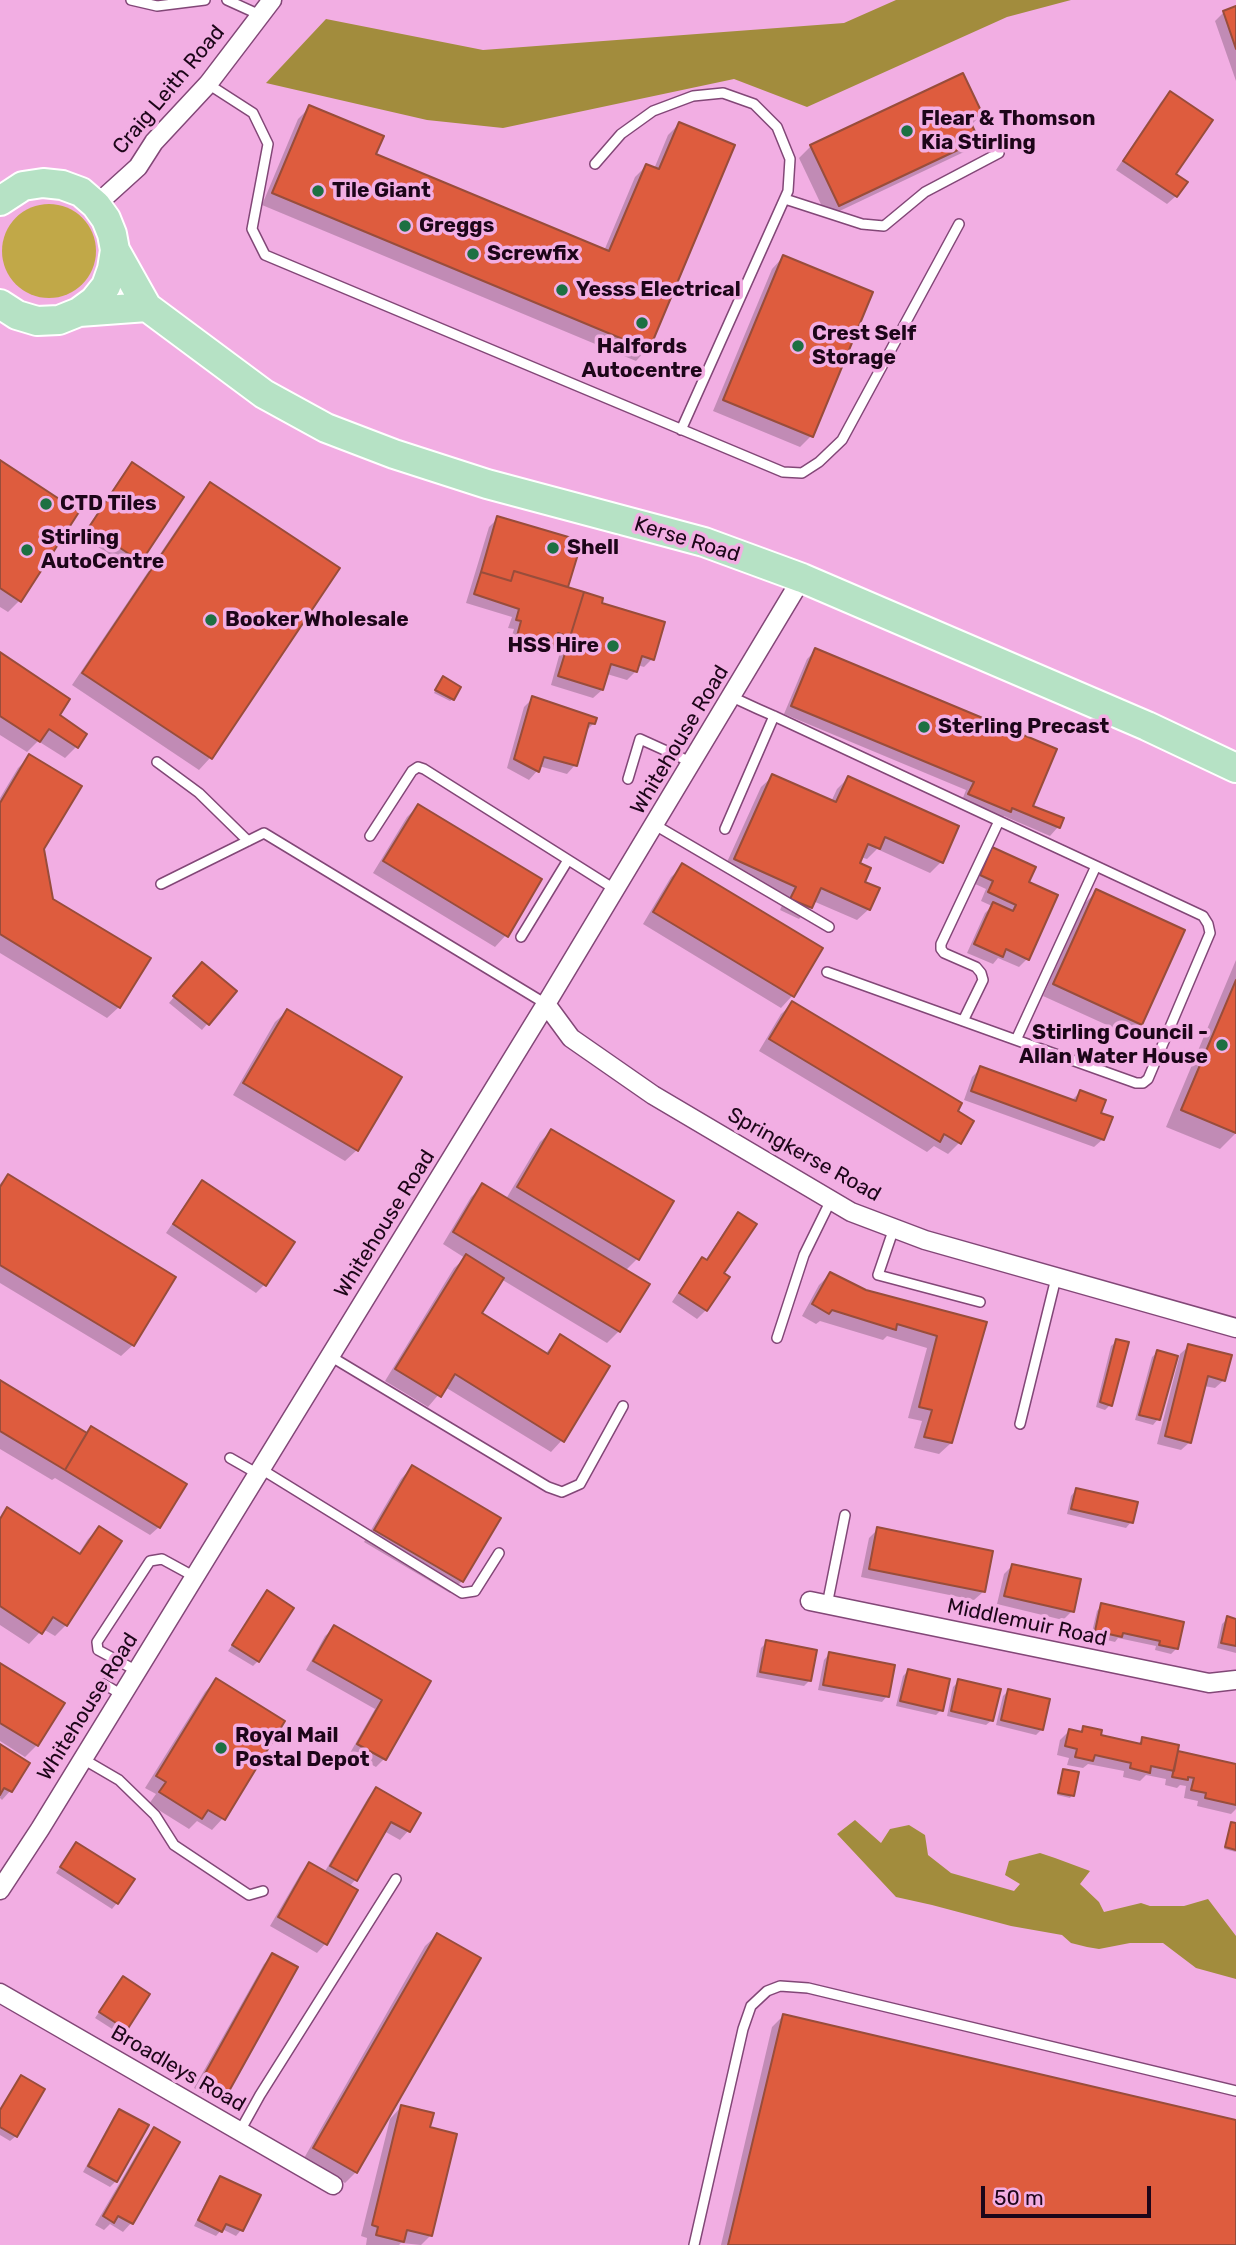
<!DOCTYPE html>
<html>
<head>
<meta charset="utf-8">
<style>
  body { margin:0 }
  #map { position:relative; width:1236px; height:2245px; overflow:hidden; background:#f2aee3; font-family:Rubik,sans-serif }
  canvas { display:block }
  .scale { position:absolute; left:981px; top:2186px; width:170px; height:32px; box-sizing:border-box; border:4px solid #1d0619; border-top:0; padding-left:9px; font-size:21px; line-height:24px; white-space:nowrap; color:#1d0619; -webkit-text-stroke:5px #f2aee3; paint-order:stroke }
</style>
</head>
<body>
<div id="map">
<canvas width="1236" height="2245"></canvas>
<div class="scale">50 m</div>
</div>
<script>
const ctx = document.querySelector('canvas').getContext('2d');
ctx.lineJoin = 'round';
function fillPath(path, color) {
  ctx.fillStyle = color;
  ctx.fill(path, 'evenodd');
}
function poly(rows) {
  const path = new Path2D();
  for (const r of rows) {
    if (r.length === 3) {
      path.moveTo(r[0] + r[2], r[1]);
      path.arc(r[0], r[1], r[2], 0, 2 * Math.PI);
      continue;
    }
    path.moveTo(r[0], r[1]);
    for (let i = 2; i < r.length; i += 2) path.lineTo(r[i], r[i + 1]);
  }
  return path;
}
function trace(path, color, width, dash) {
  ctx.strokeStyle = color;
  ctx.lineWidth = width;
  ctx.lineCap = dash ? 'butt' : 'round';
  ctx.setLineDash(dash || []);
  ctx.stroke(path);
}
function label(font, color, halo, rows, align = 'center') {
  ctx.font = font + ' Rubik,sans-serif';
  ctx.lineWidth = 7;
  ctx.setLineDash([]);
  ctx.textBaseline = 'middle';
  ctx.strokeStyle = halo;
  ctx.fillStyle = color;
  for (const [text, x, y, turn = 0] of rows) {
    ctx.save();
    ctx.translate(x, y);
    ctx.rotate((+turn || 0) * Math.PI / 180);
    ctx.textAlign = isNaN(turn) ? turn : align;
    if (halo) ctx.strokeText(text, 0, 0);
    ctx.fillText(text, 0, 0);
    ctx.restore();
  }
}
fillPath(poly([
  [49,251,47]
]), '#c1a848');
fillPath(poly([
  [896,0,1071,0,1007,17,807,107,734,79,503,128,427,120,266,83,326,19,483,50,844,23],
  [855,1820,881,1843,890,1829,909,1825,925,1835,928,1855,951,1873,1014,1891,1020,1884,1005,1875,1009,1861,1040,1853,1055,1858,1090,1871,1080,1884,1099,1902,1104,1912,1141,1903,1150,1906,1184,1906,1208,1899,1236,1936,1236,1979,1196,1968,1163,1943,1130,1943,1099,1949,1087,1947,1071,1943,1062,1935,1011,1926,932,1905,896,1897,837,1834]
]), '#a28c3d');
fillPath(poly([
  [1236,8,1236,81,1215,21,1224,12],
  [1170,93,1176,196,1167,204,1116,170,1161,102],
  [310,107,374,155,604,251,635,177,646,166,654,169,668,135,679,124,647,349,636,361,262,205,298,119],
  [981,115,971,125,977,140,966,151,827,217,799,158,811,146],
  [783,257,811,436,800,447,713,411,772,269],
  [0,463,19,601,8,612,0,607],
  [132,465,140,560,131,569,82,536,124,473],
  [211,484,338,569,210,758,199,770,72,685,199,496],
  [498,518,580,542,566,589,601,599,599,604,652,659,644,667,637,665,636,671,627,680,607,674,602,690,593,698,551,685,562,645,553,642,552,647,543,655,509,645,514,629,508,628,512,617,466,603,489,527],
  [816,650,1031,807,1058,827,1050,836,1004,816,1001,819,961,803,966,790,784,714,807,659],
  [0,654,57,716,76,747,65,758,38,741,27,752,0,735],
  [441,681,453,699,450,701,434,693],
  [533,698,594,723,585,732,575,765,567,774,539,766,537,771,529,780,507,768,524,707],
  [30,756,52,900,119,1007,107,1018,0,953,0,798,18,768],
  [773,776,831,802,837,789,848,778,941,862,930,873,877,849,867,859,860,857,857,864,869,909,857,920,813,901,810,907,799,919,780,910,785,899,723,871,761,787],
  [418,806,506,935,495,947,373,873,407,817],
  [992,849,1027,883,1027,959,1019,967,998,958,993,964,967,953,985,913,992,906,981,901,986,889,973,883,984,858],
  [683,866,821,949,792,996,781,1008,643,924,671,877],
  [1096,892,1141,1024,1129,1035,1043,996,1085,903],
  [1236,960,1236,1133,1220,1149,1166,1127],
  [197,969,235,991,202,1030,169,1003],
  [793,1003,955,1112,959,1143,948,1154,934,1146,927,1152,759,1051,781,1014],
  [287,1011,357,1150,345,1161,233,1095,275,1022],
  [981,1068,1071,1101,1080,1092,1099,1114,1103,1139,1094,1147,964,1100,972,1077],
  [551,1131,638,1258,625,1271,619,1331,607,1343,501,1279,480,1314,545,1354,560,1337,562,1440,551,1452,445,1387,428,1407,385,1381,454,1268,465,1258,443,1244,471,1197,483,1185,506,1199,540,1142],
  [8,1176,133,1345,121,1356,0,1283,0,1184],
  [203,1183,265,1284,256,1293,166,1233,194,1191],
  [738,1214,722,1274,706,1310,697,1319,672,1302,694,1268,703,1259,705,1261,730,1223],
  [830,1274,865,1291,985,1323,951,1443,939,1454,914,1448,922,1421,908,1418,927,1348,887,1336,883,1340,820,1321,816,1324,802,1316,819,1285],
  [1117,1341,1110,1405,1105,1410,1096,1407,1111,1346],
  [1189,1346,1224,1380,1215,1388,1204,1386,1190,1442,1181,1450,1157,1444,1180,1354],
  [1158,1352,1158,1419,1153,1425,1135,1420,1152,1357],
  [0,1382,159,1527,150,1535,55,1478,52,1480,0,1449],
  [412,1467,462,1581,450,1593,364,1542,401,1479],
  [1076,1490,1131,1522,1126,1528,1067,1514,1071,1496],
  [8,1510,78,1555,88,1539,99,1528,66,1625,55,1636,43,1629,29,1644,0,1625,0,1517],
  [878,1529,983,1592,974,1600,861,1577,869,1538],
  [1012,1566,1072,1611,1063,1620,997,1604,1004,1574],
  [267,1593,258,1661,253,1666,228,1651],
  [1102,1605,1177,1648,1171,1654,1155,1650,1156,1646,1118,1638,1115,1642,1091,1636,1097,1611],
  [1228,1618,1236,1620,1236,1653,1217,1648,1222,1624],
  [334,1628,428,1681,384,1759,376,1767,350,1753,375,1709,306,1670,325,1636],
  [767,1642,809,1681,804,1686,756,1677,761,1648],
  [829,1654,887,1696,882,1702,818,1690,824,1660],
  [0,1665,37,1745,25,1757,0,1741],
  [908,1671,941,1710,936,1715,896,1706,903,1676],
  [216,1680,223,1818,212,1830,197,1821,189,1829,149,1804,156,1794,145,1788,205,1692],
  [959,1681,992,1720,986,1725,947,1716,953,1687],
  [1009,1690,1042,1729,1036,1735,996,1725,1003,1696],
  [1084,1728,1099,1736,1137,1745,1143,1739,1176,1752,1236,1765,1236,1809,1231,1814,1197,1806,1198,1801,1184,1798,1186,1786,1180,1785,1177,1788,1165,1785,1166,1779,1146,1775,1140,1781,1123,1777,1124,1771,1088,1764,1083,1768,1067,1765,1069,1758,1057,1755,1060,1740,1069,1731,1078,1733],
  [0,1746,10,1791,2,1800,0,1798],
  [1064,1771,1072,1795,1070,1798,1057,1795],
  [377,1789,419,1813,408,1831,400,1840,384,1831,355,1880,349,1887,356,1891,325,1944,317,1953,270,1926,301,1873,309,1864,324,1873,368,1798],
  [1232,1824,1236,1825,1236,1852,1224,1849],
  [76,1844,117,1903,112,1909,56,1873],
  [437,1935,356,2172,345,2183,303,2160,425,1946],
  [273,1955,296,1968,226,2092,218,2101,194,2088,264,1964],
  [123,1978,126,2029,120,2034,95,2018],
  [783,2016,1236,2122,1236,2245,721,2245,772,2027],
  [21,2077,16,2136,10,2141,0,2135,0,2109],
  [401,2107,428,2129,431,2235,421,2245,401,2243,399,2245,366,2245,367,2238,361,2236,390,2119],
  [120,2111,116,2181,110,2187,83,2172,114,2116],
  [154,2129,178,2143,131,2223,123,2232,110,2224,104,2230,95,2225,146,2138],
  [221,2178,258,2196,241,2230,236,2236,222,2229,216,2236,194,2226,215,2183]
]), '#0003');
const building = poly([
  [1236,6,1236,49,1223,11,1236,6],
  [963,73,983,115,970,121,979,140,839,206,810,145,963,73],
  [1170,91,1213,120,1176,174,1188,182,1177,197,1123,161,1170,91],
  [309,105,384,136,376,154,609,251,646,164,659,169,679,122,735,145,649,350,272,193,309,105],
  [783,255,873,292,813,437,723,400,783,255],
  [0,460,79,512,21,602,0,588,0,460],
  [132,462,184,497,141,562,89,527,132,462],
  [210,482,340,568,212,759,82,673,210,482],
  [497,516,582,541,568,587,514,571,511,581,481,572,497,516],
  [514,571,584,592,570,637,558,633,553,648,517,636,521,621,516,620,519,609,474,594,481,572,511,581,514,571],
  [584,592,603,598,602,603,665,622,654,660,642,656,637,672,611,664,603,690,558,676,584,592],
  [815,648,1057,749,1033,806,1064,818,1060,828,1012,808,1011,812,968,794,974,782,791,706,815,648],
  [0,652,70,699,60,715,87,734,78,748,49,729,40,742,0,716,0,652],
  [443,676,461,687,454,700,435,690,443,676],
  [532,696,597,718,595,724,589,723,577,766,544,757,539,772,514,759,532,696],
  [29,754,82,786,44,849,53,899,151,958,120,1008,0,934,0,803,29,754],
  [772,774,836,802,848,776,959,826,943,863,885,837,880,849,868,844,860,863,871,868,865,882,880,888,870,910,821,888,812,908,790,899,796,887,734,859,772,774],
  [418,804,542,879,508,937,383,861,418,804],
  [992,847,1036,867,1029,882,1058,895,1029,960,1006,949,1003,957,974,944,993,902,1013,911,1016,905,988,892,993,881,980,875,992,847],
  [682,863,823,948,794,997,653,912,682,863],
  [1096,889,1185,930,1142,1025,1053,984,1096,889],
  [202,962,237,991,209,1025,173,996,202,962],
  [1236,980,1236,1133,1181,1110,1236,980],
  [792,1001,962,1103,958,1111,974,1121,961,1144,944,1134,940,1142,769,1039,792,1001],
  [287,1009,402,1077,358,1151,243,1083,287,1009],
  [980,1066,1076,1101,1080,1090,1106,1100,1101,1113,1113,1117,1104,1140,971,1091,980,1066],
  [551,1129,674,1201,639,1260,517,1187,551,1129],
  [8,1174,176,1277,134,1346,0,1265,0,1187,8,1174],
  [202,1180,295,1242,266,1286,173,1224,202,1180],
  [482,1183,650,1284,620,1332,453,1232,482,1183],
  [738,1212,757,1224,724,1273,730,1277,707,1311,679,1293,702,1257,707,1260,738,1212],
  [466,1254,504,1278,482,1313,548,1354,560,1334,610,1366,564,1442,455,1374,441,1397,395,1369,466,1254],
  [830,1272,866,1290,987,1322,952,1443,924,1437,932,1410,919,1407,937,1336,897,1324,896,1330,832,1310,829,1314,812,1304,830,1272],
  [1116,1339,1129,1342,1112,1406,1100,1402,1116,1339],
  [1188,1344,1232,1355,1225,1381,1208,1376,1191,1443,1165,1436,1188,1344],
  [1157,1350,1178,1356,1160,1420,1139,1415,1157,1350],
  [0,1380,87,1433,65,1470,0,1431,0,1380],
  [91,1426,187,1484,160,1528,65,1470,91,1426],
  [412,1465,501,1518,463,1582,374,1530,412,1465],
  [1076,1488,1138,1502,1133,1523,1071,1509,1076,1488],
  [7,1507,80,1554,99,1526,122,1541,67,1626,53,1617,42,1634,0,1606,0,1519,7,1507],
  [877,1527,993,1551,985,1592,869,1569,877,1527],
  [1012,1564,1081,1579,1074,1612,1004,1596,1012,1564],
  [267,1590,294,1608,259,1662,232,1645,267,1590],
  [1101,1603,1184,1622,1178,1649,1159,1645,1160,1641,1123,1633,1122,1637,1095,1631,1101,1603],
  [1227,1616,1236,1619,1236,1646,1221,1643,1227,1616],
  [334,1625,431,1681,386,1760,357,1744,382,1700,313,1661,334,1625],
  [766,1640,817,1650,811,1681,760,1672,766,1640],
  [829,1652,895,1665,889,1697,823,1685,829,1652],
  [0,1663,65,1703,38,1746,0,1723,0,1663],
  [908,1669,950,1679,943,1711,900,1701,908,1669],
  [216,1678,285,1721,225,1820,208,1810,202,1819,159,1792,166,1782,156,1776,216,1678],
  [958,1679,1001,1689,993,1721,951,1711,958,1679],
  [1008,1689,1050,1699,1043,1730,1001,1720,1008,1689],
  [1083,1726,1102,1730,1101,1735,1141,1744,1142,1737,1179,1745,1174,1771,1151,1766,1150,1773,1130,1768,1131,1763,1095,1755,1093,1761,1075,1757,1077,1749,1065,1746,1069,1729,1082,1732,1083,1726],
  [0,1744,30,1763,12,1792,4,1788,0,1795,0,1744],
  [1178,1751,1236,1764,1236,1805,1205,1798,1206,1793,1191,1790,1194,1778,1188,1777,1188,1780,1172,1777,1178,1751],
  [1063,1769,1079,1772,1074,1796,1058,1793,1063,1769],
  [376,1787,421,1813,410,1832,391,1822,357,1881,330,1866,376,1787],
  [1231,1822,1236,1823,1236,1850,1225,1847,1231,1822],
  [76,1842,135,1879,118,1904,60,1867,76,1842],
  [309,1862,358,1890,327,1945,278,1917,309,1862],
  [437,1933,481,1958,357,2173,313,2148,437,1933],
  [272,1953,298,1967,228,2093,202,2079,272,1953],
  [123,1976,150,1994,127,2030,99,2012,123,1976],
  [783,2014,1236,2120,1236,2245,728,2245,783,2014],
  [21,2075,45,2089,17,2137,0,2127,0,2110,21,2075],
  [401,2105,434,2113,430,2127,457,2134,432,2236,407,2230,404,2242,376,2235,378,2227,372,2225,401,2105],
  [119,2109,149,2125,117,2182,88,2166,119,2109],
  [154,2127,180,2142,133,2224,118,2216,114,2223,103,2216,154,2127],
  [220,2176,261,2195,243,2231,226,2224,222,2232,198,2220,220,2176]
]);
fillPath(building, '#de5c3e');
trace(building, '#984d3b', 2);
const service = poly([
  [131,0,157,6,205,0],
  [227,0,260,15],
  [208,84,253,113,268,144,252,229,265,255,783,472,802,473,819,462,842,440,959,224],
  [595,164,621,134,653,111,693,96,723,93,754,104,777,127,790,159,788,191,681,430],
  [785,199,862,224,884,226,925,192,999,153],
  [732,697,758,709,774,716,999,821,1096,866,1203,916,1208,924,1210,933,1148,1079,1143,1083,1136,1083,1016,1040,1096,866],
  [157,762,199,793,248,841],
  [628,779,640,739,693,763],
  [655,825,829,927],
  [725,829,774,716],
  [370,836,412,771,418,767,424,769,616,890],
  [161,884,264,833,546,1004],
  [521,937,568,860],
  [827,972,1016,1040],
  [963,1021,983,980,981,973,976,967,944,953,941,949,941,944,999,821],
  [894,1228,878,1275,980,1302],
  [777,1338,804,1255,831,1200],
  [330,1356,548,1487,562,1492,580,1484,623,1406],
  [1020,1424,1056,1278],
  [230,1458,258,1474],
  [261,1469,462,1593,475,1591,499,1553],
  [827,1605,845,1515],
  [137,1671,98,1650,97,1642,150,1561,162,1559,195,1577],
  [104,1684,122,1695],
  [83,1759,119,1780,155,1815,174,1845,249,1895,263,1891],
  [240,2131,260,2095,396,1879],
  [694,2245,743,2029,751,2006,767,1991,780,1986,808,1988,1236,2091]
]);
const minor = poly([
  [96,205,138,167,154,142,208,84,272,0],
  [546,1004,571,1038,653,1095,851,1212,925,1240,1236,1328],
  [810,1601,1209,1683,1236,1680],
  [0,1890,40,1829,546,1004,802,578],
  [0,1993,333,2185]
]);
const primary = poly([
  [0,201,23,186,43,183,62,185,81,192,96,205,106,219,112,234,115,250,112,269,106,286,94,301,79,312,59,320,37,321,17,315,0,304],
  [115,250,147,307,264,394,326,428,394,454,487,484,704,542,802,578,1147,726,1236,768],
  [79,312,147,307]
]);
trace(service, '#824777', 12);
trace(minor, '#824777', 21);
trace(primary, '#fff', 32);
trace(service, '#fff', 9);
trace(minor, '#fff', 18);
trace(primary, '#b6e2c5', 28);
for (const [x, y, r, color] of [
  [907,131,7,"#1d7042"],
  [318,191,7,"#1d7042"],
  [405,226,7,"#1d7042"],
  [473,254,7,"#1d7042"],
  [562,290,7,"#1d7042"],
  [642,323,7,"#1d7042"],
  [798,346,7,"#1d7042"],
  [46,504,7,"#1d7042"],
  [553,548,7,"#1d7042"],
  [27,550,7,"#1d7042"],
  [211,620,7,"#1d7042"],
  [613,646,7,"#1d7042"],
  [924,727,7,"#1d7042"],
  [1222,1045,7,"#1d7042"],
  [221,1748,7,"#1d7042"]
]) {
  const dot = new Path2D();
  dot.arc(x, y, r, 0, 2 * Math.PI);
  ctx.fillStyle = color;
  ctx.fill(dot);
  trace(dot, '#f2aee3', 2.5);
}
label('21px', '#1d0619', '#f2aee3', [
  ["Craig Leith Road",169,90,-50],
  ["Kerse Road",687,540,17],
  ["Whitehouse Road",680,740,-59],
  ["Springkerse Road",804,1155,29],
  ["Whitehouse Road",385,1224,-58],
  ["Middlemuir Road",1027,1623,12],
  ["Whitehouse Road",88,1707,-58],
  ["Broadleys Road",178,2069,30]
]);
label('bold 21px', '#1d0619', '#f2aee3', [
  ["Flear & Thomson",921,119],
  ["Kia Stirling",921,143],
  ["Tile Giant",332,191],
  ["Greggs",419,226],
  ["Screwfix",487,254],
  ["Yesss Electrical",576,290],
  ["Crest Self",812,334],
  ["Storage",812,358],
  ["Halfords",642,347,"center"],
  ["Autocentre",642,371,"center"],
  ["CTD Tiles",60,504],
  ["Stirling",41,538],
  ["AutoCentre",41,562],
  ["Shell",567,548],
  ["Booker Wholesale",225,620],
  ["HSS Hire",599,646,"right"],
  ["Sterling Precast",938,727],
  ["Stirling Council -",1208,1033,"right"],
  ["Allan Water House",1208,1057,"right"],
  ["Royal Mail",235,1736],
  ["Postal Depot",235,1760]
], 'left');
</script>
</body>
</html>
